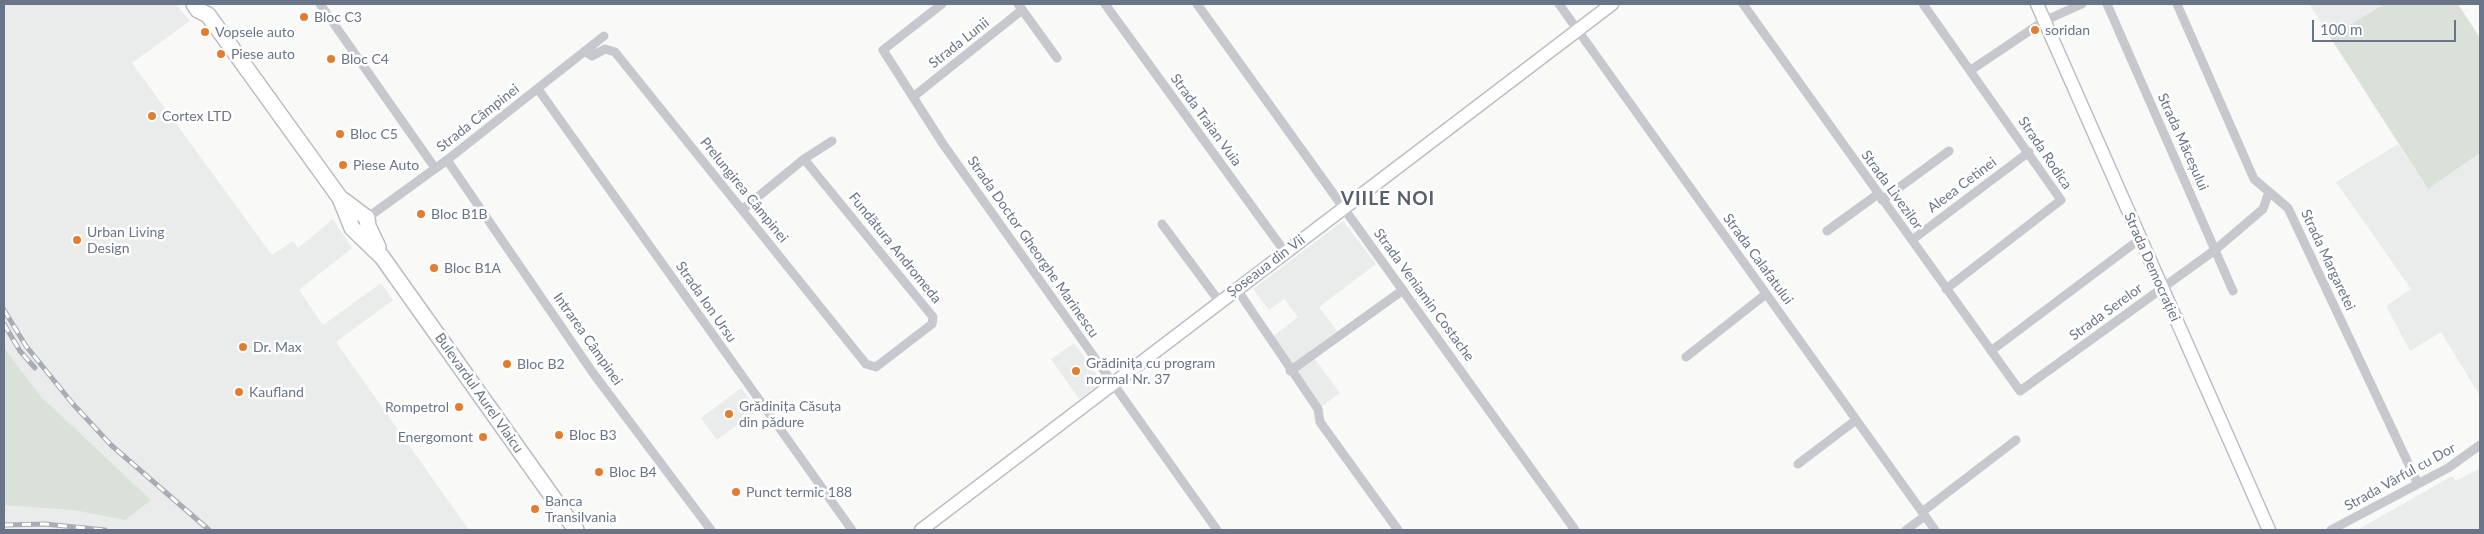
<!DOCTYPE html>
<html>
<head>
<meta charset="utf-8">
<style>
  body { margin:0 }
  #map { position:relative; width:2484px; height:534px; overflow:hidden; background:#f9faf8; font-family:Lato,sans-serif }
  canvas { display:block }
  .frame { position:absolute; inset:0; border:5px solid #697488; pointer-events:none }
  .scale { position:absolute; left:2312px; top:20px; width:144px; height:22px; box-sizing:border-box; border:2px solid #697488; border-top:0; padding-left:6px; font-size:15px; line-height:18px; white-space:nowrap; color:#697488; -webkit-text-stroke:4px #fff; paint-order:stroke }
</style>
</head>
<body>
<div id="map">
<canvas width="2484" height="534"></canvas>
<div class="frame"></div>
<div class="scale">100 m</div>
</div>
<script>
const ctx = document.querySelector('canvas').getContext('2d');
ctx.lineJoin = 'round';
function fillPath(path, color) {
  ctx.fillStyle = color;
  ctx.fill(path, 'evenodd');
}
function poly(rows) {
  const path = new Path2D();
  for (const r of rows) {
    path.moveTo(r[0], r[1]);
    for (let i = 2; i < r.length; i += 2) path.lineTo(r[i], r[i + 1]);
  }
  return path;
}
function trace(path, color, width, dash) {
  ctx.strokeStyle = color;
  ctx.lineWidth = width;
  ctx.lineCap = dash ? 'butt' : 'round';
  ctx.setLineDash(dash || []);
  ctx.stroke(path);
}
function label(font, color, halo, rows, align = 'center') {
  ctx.font = font + ' Lato,sans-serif';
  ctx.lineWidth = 5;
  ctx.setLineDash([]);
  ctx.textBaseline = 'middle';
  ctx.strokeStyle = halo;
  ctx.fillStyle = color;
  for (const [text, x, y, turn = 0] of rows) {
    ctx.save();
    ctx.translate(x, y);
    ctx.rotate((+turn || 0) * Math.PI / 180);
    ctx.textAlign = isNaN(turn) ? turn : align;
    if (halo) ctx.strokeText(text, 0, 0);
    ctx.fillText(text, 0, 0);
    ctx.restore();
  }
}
fillPath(poly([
  [4,4,176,4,190,21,132,63,272,255,293,241,298,248,333,219,352,248,299,290,323,325,381,283,393,300,336,342,469,530,4,530],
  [2309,4,2384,4,2330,37],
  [2398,144,2428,189,2480,153,2480,396,2441,332,2410,351,2386,306,2411,289,2336,182],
  [1343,221,1376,264,1319,307,1337,331,1309,351,1340,393,1321,407,1271,338,1298,317,1284,299,1269,310,1253,289],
  [1074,343,1102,382,1079,399,1051,359],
  [741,388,758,410,717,440,701,418],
  [2480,468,2480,530,2357,530,2452,476,2456,481]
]), '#eaebeb');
fillPath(poly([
  [2384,4,2458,4,2480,38,2480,153,2428,189,2330,37],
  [4,348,41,397,151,500,125,520,74,510,4,505]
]), '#dae1d9');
const secondary = poly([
  [2037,4,2269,530],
  [921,530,1612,4]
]);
const primary = poly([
  [194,4,198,10,208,15,340,198,352,228,382,257,576,530],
  [343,200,367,218,368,226,378,247]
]);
trace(secondary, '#babec4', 15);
trace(primary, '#b9bcc1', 18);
trace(poly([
  [320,4,435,168],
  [942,4,883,50,943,144,1217,530],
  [1018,4,1057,58],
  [1105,4,1285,252],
  [1197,4,1575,530],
  [1559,4,1935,530],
  [1743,4,2020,391,2215,250,2263,209,2269,192],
  [1923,4,2061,200,1946,289],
  [2107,4,2233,291],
  [2177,4,2254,179,2288,208,2418,484],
  [585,51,592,56,605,49,615,52,866,364,876,367,932,324,933,317,804,159],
  [1971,70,2044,21,2082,4],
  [538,89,852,530],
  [913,97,1022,10],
  [447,160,593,373,711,530],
  [1882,200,1949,151],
  [743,209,804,159,832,141],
  [367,218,447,160,604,36],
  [1162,224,1219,301],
  [1827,231,1878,194],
  [1912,240,2029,152],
  [1236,288,1318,409,1320,422,1398,530],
  [1991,351,2140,239],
  [1686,357,1766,294],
  [1290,371,1403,290],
  [1798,464,1856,420],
  [1922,512,2016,440],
  [1906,530,1925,516],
  [2331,530,2448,468,2480,445]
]), '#c6c8cd', 9);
trace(secondary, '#fff', 12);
trace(primary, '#fff', 15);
const rail = poly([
  [4,310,26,346,73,404,111,445,209,530],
  [4,324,20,351,35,368],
  [4,525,45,524,105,530]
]);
trace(rail, '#a8acb4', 5);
trace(rail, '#fff', 3, [9]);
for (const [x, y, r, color] of [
  [304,17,5,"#e27d30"],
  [2035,30,5,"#e27d30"],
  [205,32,5,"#e27d30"],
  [221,54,5,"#e27d30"],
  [331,59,5,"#e27d30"],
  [152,116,5,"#e27d30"],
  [340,134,5,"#e27d30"],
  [343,165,5,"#e27d30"],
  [421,214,5,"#e27d30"],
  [77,240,5,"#e27d30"],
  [434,268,5,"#e27d30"],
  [243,347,5,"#e27d30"],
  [507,364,5,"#e27d30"],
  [1076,371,5,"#e27d30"],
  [239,392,5,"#e27d30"],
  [459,407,5,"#e27d30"],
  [729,414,5,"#e27d30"],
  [559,435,5,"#e27d30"],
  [483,437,5,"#e27d30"],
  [599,472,5,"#e27d30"],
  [736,492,5,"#e27d30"],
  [535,509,5,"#e27d30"]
]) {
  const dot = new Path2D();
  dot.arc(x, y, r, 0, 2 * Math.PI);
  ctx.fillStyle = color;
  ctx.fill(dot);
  trace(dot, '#fff', 2);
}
label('14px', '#697488', '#fff', [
  ["Bloc C3",314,17],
  ["soridan",2045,30],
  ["Vopsele auto",215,32],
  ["Piese auto",231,54],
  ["Bloc C4",341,59],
  ["Cortex LTD",162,116],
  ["Bloc C5",350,134],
  ["Piese Auto",353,165],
  ["Bloc B1B",431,214],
  ["Urban Living",87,232],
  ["Design",87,248],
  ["Bloc B1A",444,268],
  ["Dr. Max",253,347],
  ["Grădinița cu program",1086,363],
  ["normal Nr. 37",1086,379],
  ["Bloc B2",517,364],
  ["Kaufland",249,392],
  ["Grădinița Căsuța",739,406],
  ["din pădure",739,422],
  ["Rompetrol",449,407,"right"],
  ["Bloc B3",569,435],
  ["Energomont",473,437,"right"],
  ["Bloc B4",609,472],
  ["Punct termic 188",746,492],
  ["Banca",545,501],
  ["Transilvania",545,517]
], 'left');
label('14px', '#697488', '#fff', [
  ["Strada Lunii",959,43,-38],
  ["Strada Câmpinei",478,118,-38],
  ["Strada Traian Vuia",1206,120,54],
  ["Strada Măceșului",2183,142,66],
  ["Strada Rodica",2045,153,56],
  ["Aleea Cetinei",1962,185,-37],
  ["Prelungirea Câmpinei",744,190,51],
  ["Strada Livezilor",1892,190,54],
  ["Strada Doctor Gheorghe Marinescu",1033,247,55],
  ["Fundătura Andromeda",895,248,51],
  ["Strada Calafatului",1758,259,54],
  ["Strada Margaretei",2328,260,65],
  ["Șoseaua din Vii",1266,266,-37],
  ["Strada Democrației",2152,267,66],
  ["Strada Veniamin Costache",1424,295,54],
  ["Strada Ion Ursu",706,302,55],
  ["Strada Serelor",2106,312,-36],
  ["Intrarea Câmpinei",588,339,55],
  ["Bulevardul Aurel Vlaicu",479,393,55],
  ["Strada Vârful cu Dor",2400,477,-29]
]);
ctx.letterSpacing = '1px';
label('bold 19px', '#575f6d', '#fff', [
  ["VIILE NOI",1388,199]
]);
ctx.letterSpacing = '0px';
</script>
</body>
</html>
